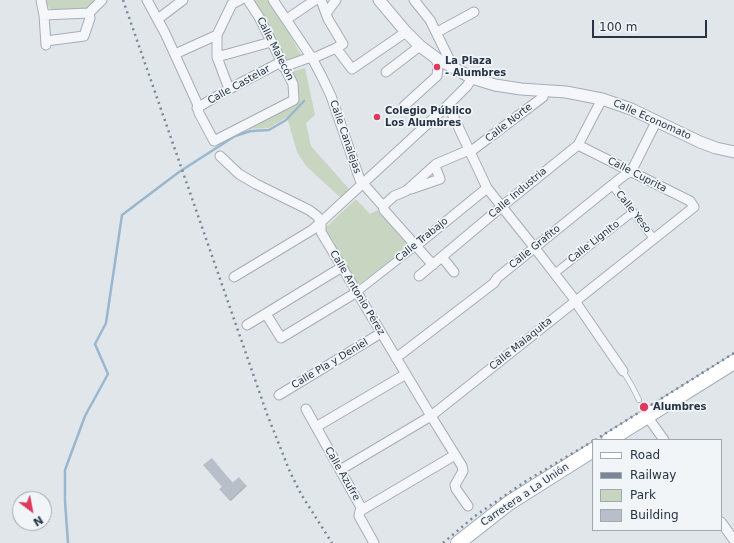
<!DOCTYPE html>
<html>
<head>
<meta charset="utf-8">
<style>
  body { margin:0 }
  #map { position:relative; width:734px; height:543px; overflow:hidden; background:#e1e6eb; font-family:"DejaVu Sans",sans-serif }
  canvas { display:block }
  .legend { position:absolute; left:592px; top:439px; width:130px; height:92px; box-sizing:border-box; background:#f1f5f8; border:1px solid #a0a8b0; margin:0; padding:5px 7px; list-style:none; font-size:12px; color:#273445 }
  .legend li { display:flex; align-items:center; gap:8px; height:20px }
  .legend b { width:20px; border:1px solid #a0a8b0 }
  .north { position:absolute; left:12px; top:491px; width:40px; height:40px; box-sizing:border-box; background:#f1f5f8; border:1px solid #a0a8b0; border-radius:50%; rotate:148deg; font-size:11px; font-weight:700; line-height:16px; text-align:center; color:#273445 }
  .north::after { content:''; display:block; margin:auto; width:14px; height:18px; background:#dd3a5e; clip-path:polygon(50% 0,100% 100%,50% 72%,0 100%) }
  .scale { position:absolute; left:592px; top:20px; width:115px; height:18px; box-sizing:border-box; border:2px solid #273445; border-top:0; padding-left:5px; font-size:12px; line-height:14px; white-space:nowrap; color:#273445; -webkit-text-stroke:3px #f1f5f8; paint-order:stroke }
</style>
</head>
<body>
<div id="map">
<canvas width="734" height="543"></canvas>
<ul class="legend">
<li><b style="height:5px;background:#fff"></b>Road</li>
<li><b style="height:5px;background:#798697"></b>Railway</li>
<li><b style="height:11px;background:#c8d6c1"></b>Park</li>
<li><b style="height:11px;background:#b8bfca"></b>Building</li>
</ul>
<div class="north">N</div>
<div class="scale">100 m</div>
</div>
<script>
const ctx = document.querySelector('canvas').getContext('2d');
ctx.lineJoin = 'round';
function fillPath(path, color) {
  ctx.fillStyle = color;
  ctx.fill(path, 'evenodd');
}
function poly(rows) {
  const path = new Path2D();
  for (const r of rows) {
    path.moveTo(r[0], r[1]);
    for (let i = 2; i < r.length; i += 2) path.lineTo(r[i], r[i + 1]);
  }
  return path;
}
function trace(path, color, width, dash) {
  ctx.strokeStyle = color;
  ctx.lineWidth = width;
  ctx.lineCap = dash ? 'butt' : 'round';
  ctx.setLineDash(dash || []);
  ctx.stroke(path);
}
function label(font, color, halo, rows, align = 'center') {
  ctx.font = font + ' "DejaVu Sans",sans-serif';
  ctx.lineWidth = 3.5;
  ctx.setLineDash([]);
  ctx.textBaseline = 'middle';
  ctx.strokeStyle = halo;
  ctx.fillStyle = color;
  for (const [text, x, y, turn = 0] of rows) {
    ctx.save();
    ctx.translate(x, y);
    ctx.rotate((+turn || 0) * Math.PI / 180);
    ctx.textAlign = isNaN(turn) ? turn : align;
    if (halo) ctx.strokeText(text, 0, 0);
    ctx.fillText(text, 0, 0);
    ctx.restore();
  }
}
fillPath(poly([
  [46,0,95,0,87,10,53,11,47,6],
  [252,0,267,0,283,22,301,55,284,61,273,33],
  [305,68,315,115,306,123,311,146,350,190,341,198,306,166,297,152,287,117,269,128,245,129,299,101,290,72],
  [356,199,370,214,377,210,409,246,358,285,325,228]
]), '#c8d6c1');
fillPath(poly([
  [212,459,233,483,241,480,247,486,231,501,229,500]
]), '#0003');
trace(poly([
  [68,543,65,501,65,470,85,416,108,374,95,344,106,323,122,215,179,172,235,136,251,131,269,130,286,120,304,101]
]), '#99b7cf', 2.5);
fillPath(poly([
  [212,458,232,483,239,477,245,485,229,500,219,489,222,487,203,465]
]), '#b8bfca');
const service = poly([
  [623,371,632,386,639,400]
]);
const pedestrian = poly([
  [612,185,654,239],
  [555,273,633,212],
  [357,292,417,245]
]);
const minor = poly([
  [41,0,44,15,46,45],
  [147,0,165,33,197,103,199,113,214,141,294,100,293,84,259,17,248,0],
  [273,0,312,58,322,77,331,96,360,180,383,206,384,210,433,265],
  [321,0,328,19,343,44,336,48],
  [414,0,430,20,454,69],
  [327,12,336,0],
  [44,15,89,13,102,0],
  [158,19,183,0],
  [287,19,315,0],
  [441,30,474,12],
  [46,41,84,36,90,18,89,13],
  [175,54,217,35],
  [217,57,271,42],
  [283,67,308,58,316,57,336,48,352,69,406,32],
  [386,72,420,46],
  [229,89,217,57,217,35,232,4,240,0],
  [448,105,487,188,534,247,575,300,579,307,623,371],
  [404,106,437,76,438,66,436,58],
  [197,108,229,89,281,62],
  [470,152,543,97,544,91],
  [220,156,239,174,256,184,309,210,317,216,321,222,321,232,431,416,462,466,463,471,455,485,456,489,468,506],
  [411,189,440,179,435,166],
  [383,206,394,196,406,191,436,164,469,150],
  [417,245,487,188],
  [442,257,454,272],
  [419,276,506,203,578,145,602,99],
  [234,277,312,230,321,222,448,105,467,86,472,78],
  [266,314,281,338,357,292],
  [247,325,342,267],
  [396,358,494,283,497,278,612,185,626,174,631,172,656,122],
  [279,395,381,333],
  [306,409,362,509],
  [647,416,664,440],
  [316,427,406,374],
  [340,470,431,416,694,207,690,201,578,145],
  [721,522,734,540],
  [374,543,359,516,360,511,455,455]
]);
const tertiary = poly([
  [379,0,406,32,420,46,436,58,472,78,495,85,521,89,566,92,602,99,631,109,700,142,716,148,734,152]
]);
const primary = poly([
  [609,440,734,362],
  [458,543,509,503,593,450]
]);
trace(service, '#a5adb6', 6);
trace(pedestrian, '#a5adb6', 9);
trace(minor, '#a5adb6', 11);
trace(tertiary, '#a5adb6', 13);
trace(primary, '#9fabb8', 16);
trace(service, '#f5f6f9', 4.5);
trace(pedestrian, '#f5f6f9', 7);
trace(minor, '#f5f6f9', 9);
trace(tertiary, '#f5f6f9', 11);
trace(primary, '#fff', 14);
trace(poly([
  [123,0,267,414,290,472,301,494,332,543],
  [595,440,734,353],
  [443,543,475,516,526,481,593,441]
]), '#798697', 2.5, [2, 4]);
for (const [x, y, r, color] of [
  [437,67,4,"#dd3a5e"],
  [377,117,4,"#dd3a5e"],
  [644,407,5,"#dd3a5e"]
]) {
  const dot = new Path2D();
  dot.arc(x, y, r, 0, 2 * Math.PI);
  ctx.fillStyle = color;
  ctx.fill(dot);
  trace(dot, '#f1f5f8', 1.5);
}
label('10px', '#273445', '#f1f5f8', [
  ["Calle Malecón",275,49,63],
  ["Calle Castelar",239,85,-29],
  ["Calle Economato",652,120,24],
  ["Calle Norte",509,123,-38],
  ["Calle Canalejas",345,137,71],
  ["Calle Cuprita",637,175,27],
  ["Calle Industria",518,193,-40],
  ["Calle Yeso",633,212,52],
  ["Calle Trabajo",422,240,-39],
  ["Calle Lignito",594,242,-38],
  ["Calle Grafito",535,247,-39],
  ["Calle Antonio Pérez",357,293,59],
  ["Calle Malaquita",521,344,-39],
  ["Calle Pla y Deniel",330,364,-31],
  ["Calle Azufre",342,474,60],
  ["Carretera a La Unión",525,495,-34]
]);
label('bold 10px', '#273445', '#f1f5f8', [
  ["La Plaza",445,61],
  ["- Alumbres",445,73],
  ["Colegio Público",385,111],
  ["Los Alumbres",385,123],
  ["Alumbres",653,407]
], 'left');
</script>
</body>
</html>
